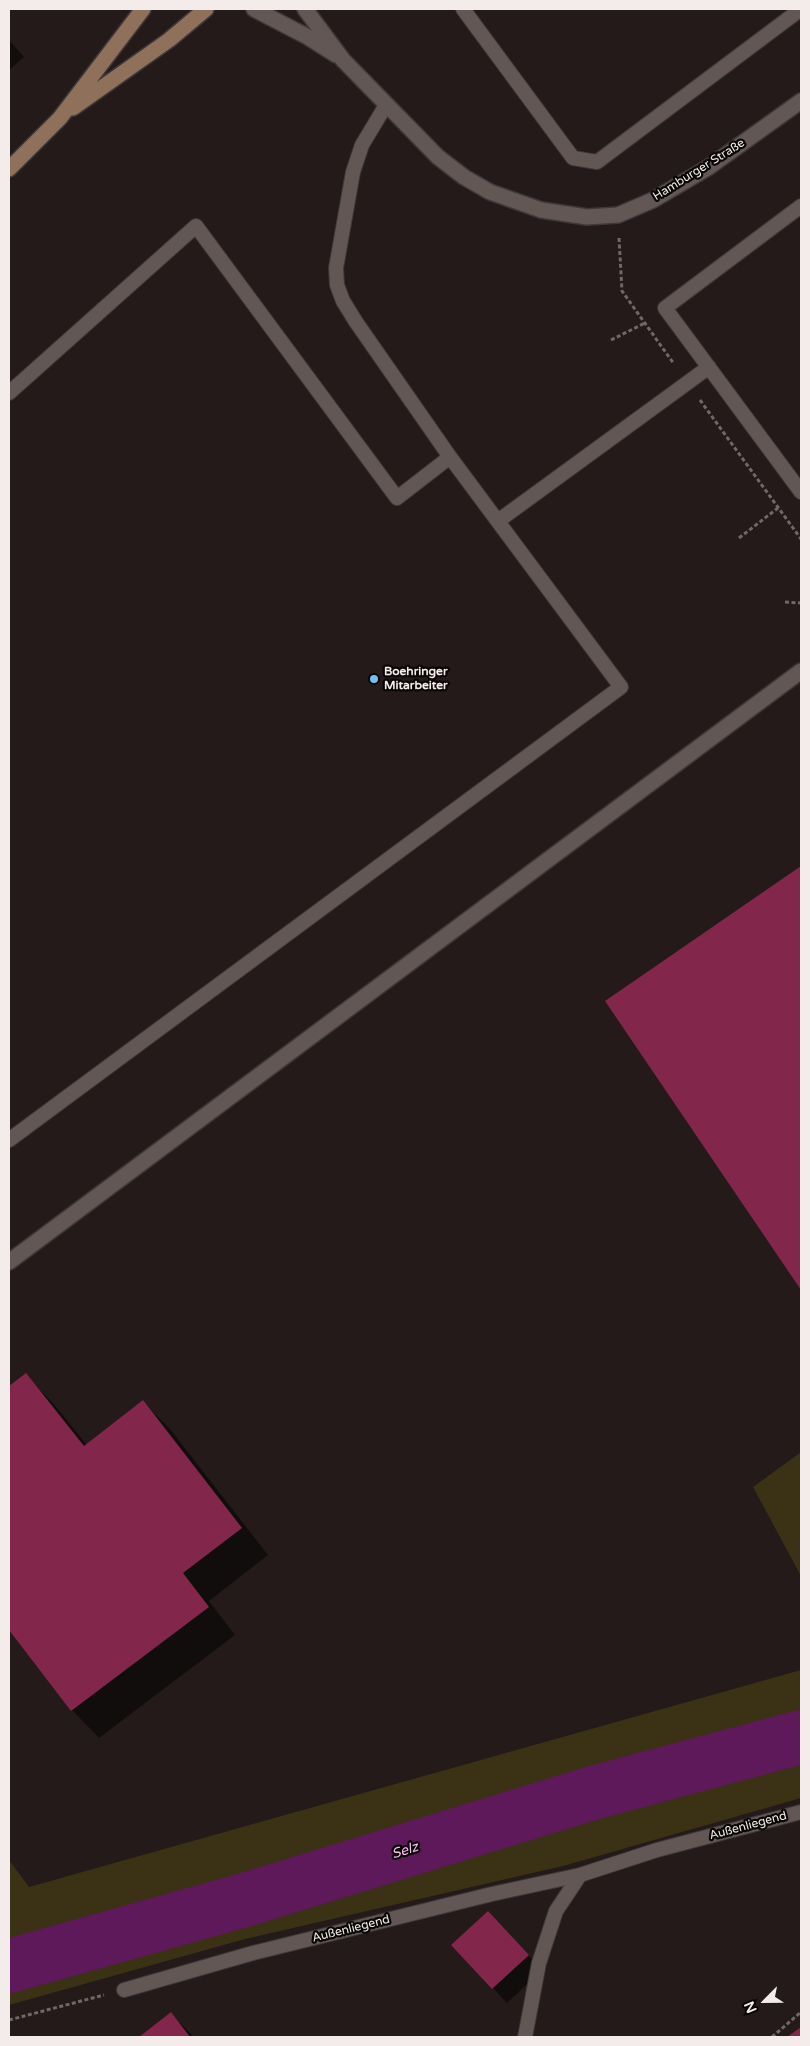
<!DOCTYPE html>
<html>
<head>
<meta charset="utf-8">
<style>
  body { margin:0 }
  #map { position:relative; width:810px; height:2046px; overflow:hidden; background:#231a19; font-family:"Varela Round",sans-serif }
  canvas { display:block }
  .frame { position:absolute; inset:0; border:10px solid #f3eceb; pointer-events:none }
  .north { position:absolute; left:740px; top:1976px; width:50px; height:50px; -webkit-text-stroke:4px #090606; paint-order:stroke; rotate:247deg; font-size:14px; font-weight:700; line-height:20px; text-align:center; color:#f3eceb }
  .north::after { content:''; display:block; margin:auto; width:18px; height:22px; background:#f3eceb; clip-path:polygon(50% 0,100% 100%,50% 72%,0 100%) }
</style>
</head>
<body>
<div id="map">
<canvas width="810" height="2046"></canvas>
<div class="frame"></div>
<div class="north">N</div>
</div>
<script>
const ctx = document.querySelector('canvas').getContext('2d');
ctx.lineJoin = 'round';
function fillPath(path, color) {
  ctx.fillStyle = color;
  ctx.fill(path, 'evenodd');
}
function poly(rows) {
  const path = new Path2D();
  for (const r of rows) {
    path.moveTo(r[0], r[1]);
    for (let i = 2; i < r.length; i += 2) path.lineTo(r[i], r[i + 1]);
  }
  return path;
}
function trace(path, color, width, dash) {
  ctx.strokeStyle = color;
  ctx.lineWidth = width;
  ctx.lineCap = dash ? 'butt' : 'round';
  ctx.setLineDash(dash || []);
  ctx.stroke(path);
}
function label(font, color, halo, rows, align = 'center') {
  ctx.font = font + ' "Varela Round",sans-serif';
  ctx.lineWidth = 4.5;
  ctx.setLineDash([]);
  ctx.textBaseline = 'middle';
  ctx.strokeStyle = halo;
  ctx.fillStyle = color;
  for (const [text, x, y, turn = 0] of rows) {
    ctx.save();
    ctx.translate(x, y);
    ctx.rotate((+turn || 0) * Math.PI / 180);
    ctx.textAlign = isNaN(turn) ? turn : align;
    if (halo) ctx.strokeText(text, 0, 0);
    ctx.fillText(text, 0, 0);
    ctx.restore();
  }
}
fillPath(poly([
  [801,1452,801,1576,753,1487],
  [801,1670,801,1798,563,1866,245,1939,9,2005,9,1860,29,1887]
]), '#3b3215');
fillPath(poly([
  [9,40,24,57,9,70],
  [801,868,801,1288,606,1001],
  [25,1375,52,1402,87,1445,143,1402,170,1429,268,1555,209,1601,235,1635,99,1738,72,1710,9,1627,9,1388],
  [503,1928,542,1970,507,2003,453,1945],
  [171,2014,194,2037,141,2037]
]), '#0007');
trace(poly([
  [9,1966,241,1901,596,1792,801,1737]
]), '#5d195a', 54);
fillPath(poly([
  [801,866,801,1290,605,1001],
  [26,1373,84,1446,143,1400,242,1528,183,1573,209,1607,71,1711,9,1630,9,1386],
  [488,1911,529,1955,492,1989,451,1945],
  [171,2012,190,2037,139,2037],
  [801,2027,801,2037,787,2037]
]), '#82274b');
const lane = poly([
  [463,9,573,158,597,162,801,9],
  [386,105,362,145,353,172,336,268,337,285,343,301,356,322,450,457],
  [801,206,665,308,801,492],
  [9,393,196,226,397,498,450,457,621,687,9,1140],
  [498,521,709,367],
  [124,1990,253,1953,492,1894,580,1875],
  [525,2037,539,1963,556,1911,580,1875,657,1850,801,1812]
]);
const street = poly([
  [254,9,306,36,336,55],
  [305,9,343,60,438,157,464,177,490,192,541,210,587,217,618,215,653,200,709,167,801,101],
  [9,1262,801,671]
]);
const secondary = poly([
  [73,108,169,40,206,9],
  [9,169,60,118,143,9]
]);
trace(lane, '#3f3838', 16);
trace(street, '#3f3838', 18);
trace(secondary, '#3f3838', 18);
trace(poly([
  [619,238,622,291,674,364],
  [611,340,645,323],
  [700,400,801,539],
  [739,538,778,508],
  [785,602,801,603],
  [9,2020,104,1995],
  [772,2037,801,2012]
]), '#706766', 3, [4, 2.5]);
trace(lane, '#625755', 14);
trace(street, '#625755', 15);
trace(secondary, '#8f705a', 15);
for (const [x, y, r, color] of [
  [374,679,5,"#70c1f4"]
]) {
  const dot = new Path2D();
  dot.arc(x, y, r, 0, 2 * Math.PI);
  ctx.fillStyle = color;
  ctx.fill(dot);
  trace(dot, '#090606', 2);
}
label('12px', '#f3eceb', '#090606', [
  ["Hamburger Straße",699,170,-32],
  ["Außenliegend",748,1826,-15],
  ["Außenliegend",351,1929,-14]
]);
label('bold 12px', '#f3eceb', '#090606', [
  ["Boehringer",384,672],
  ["Mitarbeiter",384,686]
], 'left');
label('italic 14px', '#f8bef2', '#090606', [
  ["Selz",405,1851,-17]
]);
</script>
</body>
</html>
